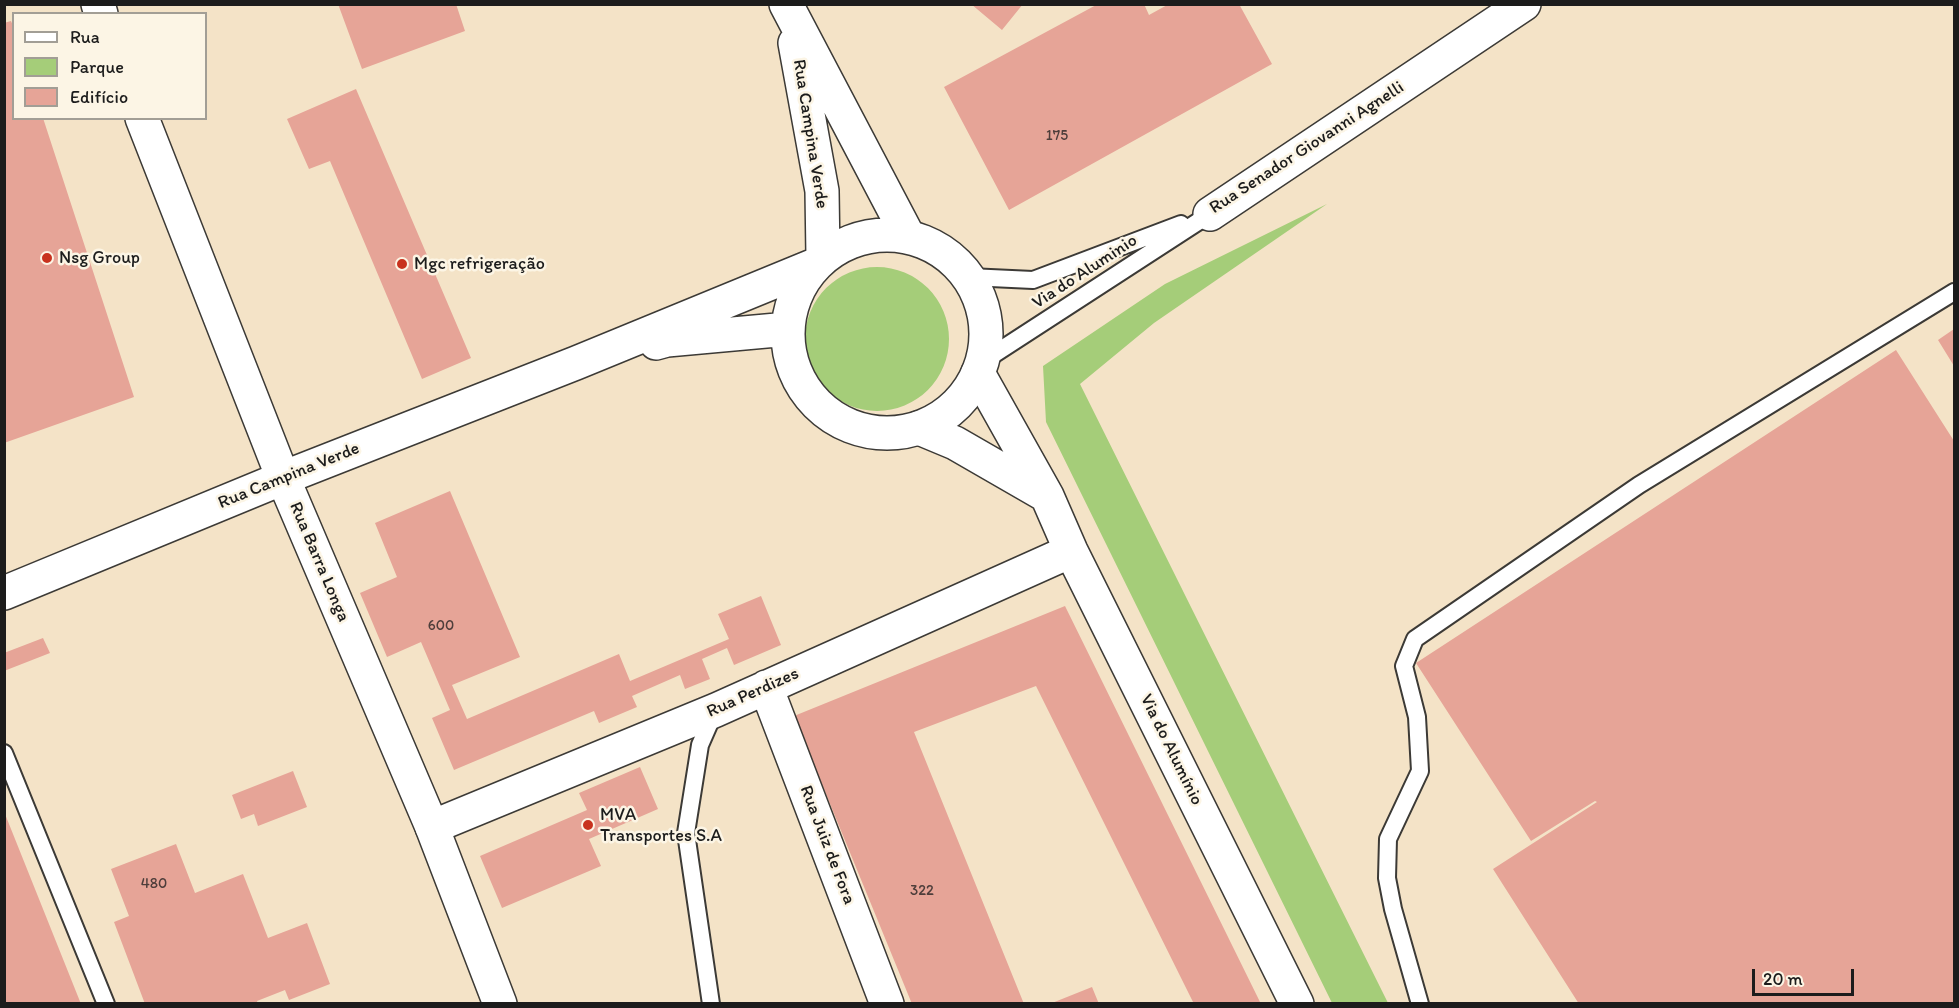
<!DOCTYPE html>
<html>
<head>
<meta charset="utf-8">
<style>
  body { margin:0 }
  #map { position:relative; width:1959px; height:1008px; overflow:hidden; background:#f4e3c7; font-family:Itim,sans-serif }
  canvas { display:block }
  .frame { position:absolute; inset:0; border:6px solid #1c1c1c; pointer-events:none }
  .legend { position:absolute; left:12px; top:12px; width:195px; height:108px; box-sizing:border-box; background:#fcf5e5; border:2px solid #a29e95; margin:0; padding:8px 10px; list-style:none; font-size:18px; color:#1c1c1c }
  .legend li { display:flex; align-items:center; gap:12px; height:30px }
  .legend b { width:30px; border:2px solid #a29e95 }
  .scale { position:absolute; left:1752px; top:969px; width:102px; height:27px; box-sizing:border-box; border:3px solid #1c1c1c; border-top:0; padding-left:8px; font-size:18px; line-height:21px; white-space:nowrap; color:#1c1c1c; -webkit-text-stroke:4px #fcf5e5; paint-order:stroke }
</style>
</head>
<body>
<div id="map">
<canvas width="1959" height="1008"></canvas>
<div class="frame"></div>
<ul class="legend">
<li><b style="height:8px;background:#fff"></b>Rua</li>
<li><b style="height:16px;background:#a5cd79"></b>Parque</li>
<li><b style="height:16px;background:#e6a497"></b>Edifício</li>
</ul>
<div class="scale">20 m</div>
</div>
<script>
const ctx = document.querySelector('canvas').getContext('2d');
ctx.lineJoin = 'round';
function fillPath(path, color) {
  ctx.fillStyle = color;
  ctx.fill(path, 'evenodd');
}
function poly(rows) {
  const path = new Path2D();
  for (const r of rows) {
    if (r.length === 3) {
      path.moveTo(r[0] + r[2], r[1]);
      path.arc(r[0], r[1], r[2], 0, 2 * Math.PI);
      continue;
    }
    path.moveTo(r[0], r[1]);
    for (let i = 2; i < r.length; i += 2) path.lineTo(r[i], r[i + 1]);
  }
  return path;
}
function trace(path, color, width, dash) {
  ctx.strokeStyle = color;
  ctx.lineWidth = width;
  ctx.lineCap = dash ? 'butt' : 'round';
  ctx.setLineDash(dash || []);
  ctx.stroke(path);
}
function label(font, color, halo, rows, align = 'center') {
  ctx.font = font + ' Itim,sans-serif';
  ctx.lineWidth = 5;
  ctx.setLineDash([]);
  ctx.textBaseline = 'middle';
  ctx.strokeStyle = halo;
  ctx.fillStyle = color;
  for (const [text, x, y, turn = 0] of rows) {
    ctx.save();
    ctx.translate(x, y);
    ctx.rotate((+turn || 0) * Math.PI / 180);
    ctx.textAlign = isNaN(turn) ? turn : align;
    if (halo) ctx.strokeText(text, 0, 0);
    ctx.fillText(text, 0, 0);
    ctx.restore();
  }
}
fillPath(poly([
  [1327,204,1154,323,1080,384,1388,1003,1332,1003,1046,422,1043,366,1165,284],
  [877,339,72]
]), '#a5cd79');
fillPath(poly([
  [338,4,456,4,465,31,362,69],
  [971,4,1023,4,1002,30],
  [1098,4,1144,4,1149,15,1169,4,1239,4,1272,64,1009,210,944,87],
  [11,21,14,28,14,118,43,118,134,397,4,443,4,23],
  [356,89,471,358,422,379,330,161,309,169,287,119],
  [1954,329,1954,366,1938,340],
  [1896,350,1954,441,1954,1004,1579,1004,1493,869,1597,802,1595,801,1531,841,1416,663],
  [450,491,520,657,452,685,467,719,619,654,630,681,729,639,718,614,761,596,781,645,734,665,727,648,702,659,710,679,685,689,680,675,632,696,637,707,599,723,594,711,454,770,432,718,450,710,421,642,387,657,360,593,397,577,375,523],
  [1065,606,1261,1004,1194,1004,1036,686,914,732,1024,1004,912,1004,794,716],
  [43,638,50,653,4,671,4,653],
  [640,767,658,809,589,839,601,866,502,908,480,856,587,810,579,793],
  [293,771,307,807,258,826,254,814,241,819,232,795],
  [4,814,5,814,81,1004,4,1004],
  [176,844,195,893,243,874,268,938,307,923,330,984,289,1000,285,990,257,1001,258,1004,145,1004,114,922,129,916,111,869],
  [1092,987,1099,1004,1052,1004,1052,1003]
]), '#e6a497');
const service = poly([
  [969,277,1033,280,1181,224],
  [982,362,1210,214],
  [4,753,106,1004],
  [711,1004,686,833,700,745,714,713],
  [1420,1004,1393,909,1387,878,1388,839,1420,771,1417,717,1404,666,1415,639,1639,485,1954,292]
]);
const minor = poly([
  [1210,214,1524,4],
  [978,373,1047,496,1071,551,1297,1004],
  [919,428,955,443,1047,496],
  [766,687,887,1004],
  [432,827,716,710,1071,551]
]);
const tertiary = poly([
  [283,478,432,827,500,1004]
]);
const secondary = poly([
  [98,4,101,14],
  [786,4,908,236],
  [795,43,822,191,823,257],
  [142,118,283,478],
  [887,334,99],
  [656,343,667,340,788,329],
  [4,593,283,478,576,363,815,265]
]);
trace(service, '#3c3a36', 20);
trace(minor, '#3c3a36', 36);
trace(tertiary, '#3c3a36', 36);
trace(secondary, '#3c3a36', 36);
trace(service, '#fff', 16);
trace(minor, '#fff', 33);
trace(tertiary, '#fff', 33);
trace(secondary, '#fff', 33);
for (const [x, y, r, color] of [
  [47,258,6,"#c8321e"],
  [402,264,6,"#c8321e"],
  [588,825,6,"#c8321e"]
]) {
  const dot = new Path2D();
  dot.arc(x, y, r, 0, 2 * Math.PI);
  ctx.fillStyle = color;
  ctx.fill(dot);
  trace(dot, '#fcf5e5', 2);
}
label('15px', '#4e3e3b', null, [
  ["175",1057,136],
  ["600",441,626],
  ["480",154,884],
  ["322",922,891]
]);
label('18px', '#1c1c1c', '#fcf5e5', [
  ["Rua Campina Verde",810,134,81],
  ["Rua Senador Giovanni Agnelli",1307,148,-33],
  ["Via do Aluminio",1085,272,-33],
  ["Rua Campina Verde",289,476,-22],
  ["Rua Barra Longa",319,562,67],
  ["Rua Perdizes",753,693,-24],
  ["Via do Alumínio",1171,750,64],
  ["Rua Juiz de Fora",827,845,69]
]);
label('18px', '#1c1c1c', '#fcf5e5', [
  ["Nsg Group",59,258],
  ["Mgc refrigeração",414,264],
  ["MVA",600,815],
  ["Transportes S.A",600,836]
], 'left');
</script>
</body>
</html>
